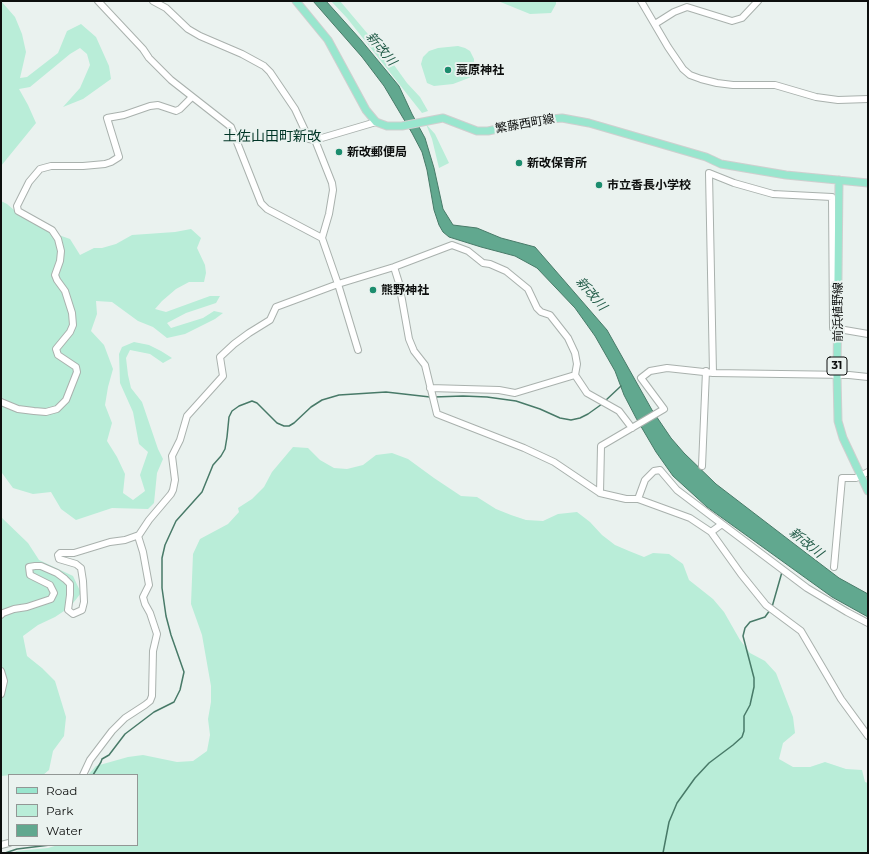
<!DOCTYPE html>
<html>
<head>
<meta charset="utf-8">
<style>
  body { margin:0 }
  #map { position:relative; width:869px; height:854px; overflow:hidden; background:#eaf2ef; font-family:Montserrat,sans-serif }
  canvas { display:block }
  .frame { position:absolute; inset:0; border:2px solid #0d0f0e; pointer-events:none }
  .legend { position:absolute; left:8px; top:774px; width:130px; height:72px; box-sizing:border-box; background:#eaf2ef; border:1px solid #929795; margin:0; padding:5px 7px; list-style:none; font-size:12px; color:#0d0f0e }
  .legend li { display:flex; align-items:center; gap:8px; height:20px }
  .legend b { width:20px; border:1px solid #929795 }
</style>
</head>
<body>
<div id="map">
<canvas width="869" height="854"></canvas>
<div class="frame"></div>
<ul class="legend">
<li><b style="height:5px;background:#99e6ce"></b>Road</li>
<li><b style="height:11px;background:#b9edd8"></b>Park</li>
<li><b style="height:11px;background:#61a88f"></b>Water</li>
</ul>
</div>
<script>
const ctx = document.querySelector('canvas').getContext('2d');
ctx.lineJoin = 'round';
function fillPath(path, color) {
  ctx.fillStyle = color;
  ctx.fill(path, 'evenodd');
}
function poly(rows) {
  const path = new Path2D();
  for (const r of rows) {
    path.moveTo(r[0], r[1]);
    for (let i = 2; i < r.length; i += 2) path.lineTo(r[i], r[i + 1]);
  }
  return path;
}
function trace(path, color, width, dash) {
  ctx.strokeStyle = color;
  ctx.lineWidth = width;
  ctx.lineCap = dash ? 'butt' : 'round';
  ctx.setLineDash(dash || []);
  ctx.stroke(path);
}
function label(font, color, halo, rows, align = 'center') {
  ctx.font = font + ' Montserrat,"Noto Sans JP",sans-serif';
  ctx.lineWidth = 4;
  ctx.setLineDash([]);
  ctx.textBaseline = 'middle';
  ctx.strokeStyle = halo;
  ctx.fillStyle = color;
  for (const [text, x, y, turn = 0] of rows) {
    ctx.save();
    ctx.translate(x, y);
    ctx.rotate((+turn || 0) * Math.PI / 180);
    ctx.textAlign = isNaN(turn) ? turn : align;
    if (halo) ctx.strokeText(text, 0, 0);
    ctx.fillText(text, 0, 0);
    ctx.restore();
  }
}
fillPath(poly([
  [1,1,15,17,22,34,26,52,20,78,27,77,58,53,67,31,81,24,96,37,109,66,111,79,83,99,63,107,80,88,90,65,87,54,80,48,70,54,30,87,19,89,28,105,36,123,1,166],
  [331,1,340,1,394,65,407,83,420,97,428,111,422,113,347,18],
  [498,1,556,1,556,4,551,13,530,14],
  [458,46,465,48,470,51,474,59,474,76,453,84,434,86,427,83,421,64,423,57,429,51,438,48],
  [426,124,435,134,449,163,439,168,432,139],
  [1,201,7,204,21,216,39,219,53,233,70,239,80,255,94,248,102,248,116,244,132,235,175,232,191,229,201,238,197,248,205,265,206,273,204,282,189,282,176,289,162,301,155,309,166,312,210,296,220,296,216,303,186,313,167,323,171,328,203,318,214,311,223,313,215,319,185,334,167,338,153,327,138,321,112,302,96,301,97,314,91,331,104,345,113,369,108,387,105,405,112,423,107,441,117,457,125,474,123,493,133,500,145,491,140,475,148,452,139,444,133,412,120,383,119,354,122,347,134,342,149,345,161,351,172,358,163,363,150,354,130,350,126,358,128,375,131,388,142,402,158,449,163,459,157,473,154,503,148,509,112,508,76,520,61,509,51,492,33,494,13,488,2,473,1,469],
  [293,447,308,448,320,460,334,468,347,469,363,465,376,455,392,453,408,459,434,478,461,496,477,497,496,509,511,515,526,520,543,521,558,514,577,512,590,522,602,535,615,545,629,551,644,557,653,553,669,554,683,564,689,580,713,599,724,612,740,640,750,653,765,661,776,673,793,717,795,733,783,743,779,759,793,767,810,767,825,762,846,769,862,770,865,782,868,783,868,853,15,853,16,851,48,848,58,845,137,845,137,775,88,775,96,766,128,757,143,755,177,762,193,761,207,751,210,735,208,719,211,702,211,686,202,635,191,604,193,554,200,539,228,524,239,512,238,508,252,499,264,487,272,472],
  [1,517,28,543,39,560,73,576,81,593,70,607,55,617,38,625,23,636,27,656,42,668,55,681,66,717,64,736,53,751,49,770,43,775,21,774,1,776]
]), '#b9edd8');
const water = poly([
  [313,1,326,1,361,40,399,86,412,114,425,138,434,168,443,209,453,225,477,228,501,238,535,247,607,330,652,410,671,438,684,453,716,484,793,543,839,578,868,594,868,617,832,597,707,507,673,476,656,452,636,418,624,395,615,371,595,336,575,308,537,268,515,256,481,247,449,237,443,232,439,225,434,210,427,170,422,152,412,133,384,86,362,57,313,1]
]);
fillPath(water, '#61a88f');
trace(water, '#487a68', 1);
trace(poly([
  [434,397,463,396,487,397,516,401,540,409,560,418,571,420,580,418,588,414,602,404],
  [605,401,621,386],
  [772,607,782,572],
  [93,775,101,762,102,759,109,755,125,734,154,712,174,702,180,690,184,672,171,635,166,616,162,588,162,558,165,545,176,521,202,492,213,465,221,456,225,449,227,437,229,417,232,411,239,406,252,401,257,403,277,423,284,426,289,426,294,423,311,407,322,400,339,395,386,392,430,397],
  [5,853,17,849,50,845],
  [663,853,669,822,677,803,695,778,709,763,733,745,742,737,744,731,744,716,750,705,754,687,754,678,743,636,745,628,750,622,765,617,770,610]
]), '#487a68', 1.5);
const minor = poly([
  [98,1,143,49,149,58,171,80,231,127,261,203,267,209,322,238],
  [153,1,166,8,188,29,200,36,242,54,264,66,270,72,295,109,309,139,315,140,376,122],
  [641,1,668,47,683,69,690,75,701,79,717,83,733,85,775,85,816,97,838,100,868,99],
  [655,24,674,12,687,7,732,21,742,18,758,1],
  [315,140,332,183,333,190,329,214,322,238,338,284,358,350],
  [394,267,399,283,409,339,414,351,425,365,437,414,524,448,554,462,600,493,626,499,638,499,690,518,711,532,741,574,766,605,801,631,841,699,868,736],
  [713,373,709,173,734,183,773,194,832,197,833,328,868,334],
  [430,388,499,390,515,393,575,375],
  [1,402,18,409,34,411,46,412,57,409,66,400,77,372,76,367,58,355,56,349,70,332,73,325,72,313,65,291,57,280,55,275,60,261,61,251,58,239,52,230,18,211,17,206,29,182,40,169,51,166,83,166,105,164,111,162,119,157,107,118,124,115,150,106,158,105,176,111,180,109,192,97],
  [702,466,706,371],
  [600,493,601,446,664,409,641,378,650,371,667,368,713,373,849,375,868,377],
  [638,499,645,480,654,471,660,470,677,490,722,524],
  [711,532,722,524,807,588,847,612,868,623],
  [834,567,842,478,856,478,868,472],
  [1,615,3,613,14,609,27,607,51,599,54,593,50,585,30,575,29,567,35,566,41,566,57,573,65,579,70,584,70,595,68,610,73,614,82,610,84,602,83,581,81,568,76,564,59,559,58,555,60,553,74,553,110,542,125,540,139,535,149,520,171,494,173,490,175,480,172,456,180,440,187,416,223,376,220,357,234,344,249,333,270,320,276,307,338,284,394,267,452,245,468,251,483,263,490,264,506,271,528,289,537,308,541,312,550,315,568,338,575,353,577,364,575,375,587,393,619,411,632,428],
  [1,671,4,681,1,694],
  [83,775,90,760,112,731,125,718,145,705,150,701,152,696,153,651,157,634,150,613,145,604,143,597,149,585,143,552,138,536],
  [1,845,9,843]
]);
const major = poly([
  [296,1,328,40,366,110,376,122,387,126,402,126,443,118,477,131,488,131,540,120,562,118,589,123,706,157,721,164,786,175,868,183],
  [839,180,837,375,838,421,843,438,868,491]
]);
trace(minor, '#a9b1ad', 8);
trace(major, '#cfcfcf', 9);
trace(minor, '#fff', 6);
trace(major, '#99e6ce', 7);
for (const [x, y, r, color] of [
  [448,70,4,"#1c8d6e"],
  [339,152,4,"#1c8d6e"],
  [519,163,4,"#1c8d6e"],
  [599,185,4,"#1c8d6e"],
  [373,290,4,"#1c8d6e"]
]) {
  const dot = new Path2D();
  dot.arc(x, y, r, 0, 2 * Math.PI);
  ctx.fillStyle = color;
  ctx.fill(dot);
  trace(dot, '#eaf2ef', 1.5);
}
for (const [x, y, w] of [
  [837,366,20]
]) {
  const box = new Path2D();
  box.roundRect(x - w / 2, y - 9, w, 18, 3);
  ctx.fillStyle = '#eaf2ef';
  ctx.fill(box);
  trace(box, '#0d0f0e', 1);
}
label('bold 11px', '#0d0f0e', null, [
  ["31",837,366]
]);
label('bold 12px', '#0d0f0e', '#eaf2ef', [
  ["藁原神社",456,70],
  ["新改郵便局",347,152],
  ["新改保育所",527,163],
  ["市立香長小学校",607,185],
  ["熊野神社",381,290]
], 'left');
label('12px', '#0d0f0e', '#eaf2ef', [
  ["繁藤西町線",525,124,-10],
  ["前浜植野線",838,312,-90]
]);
label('italic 13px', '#245d4a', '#eaf2ef', [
  ["新改川",381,49,50],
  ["新改川",591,294,49],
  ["新改川",806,543,39]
]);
label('14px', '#003526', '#eaf2ef', [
  ["土佐山田町新改",272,137]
]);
</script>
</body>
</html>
